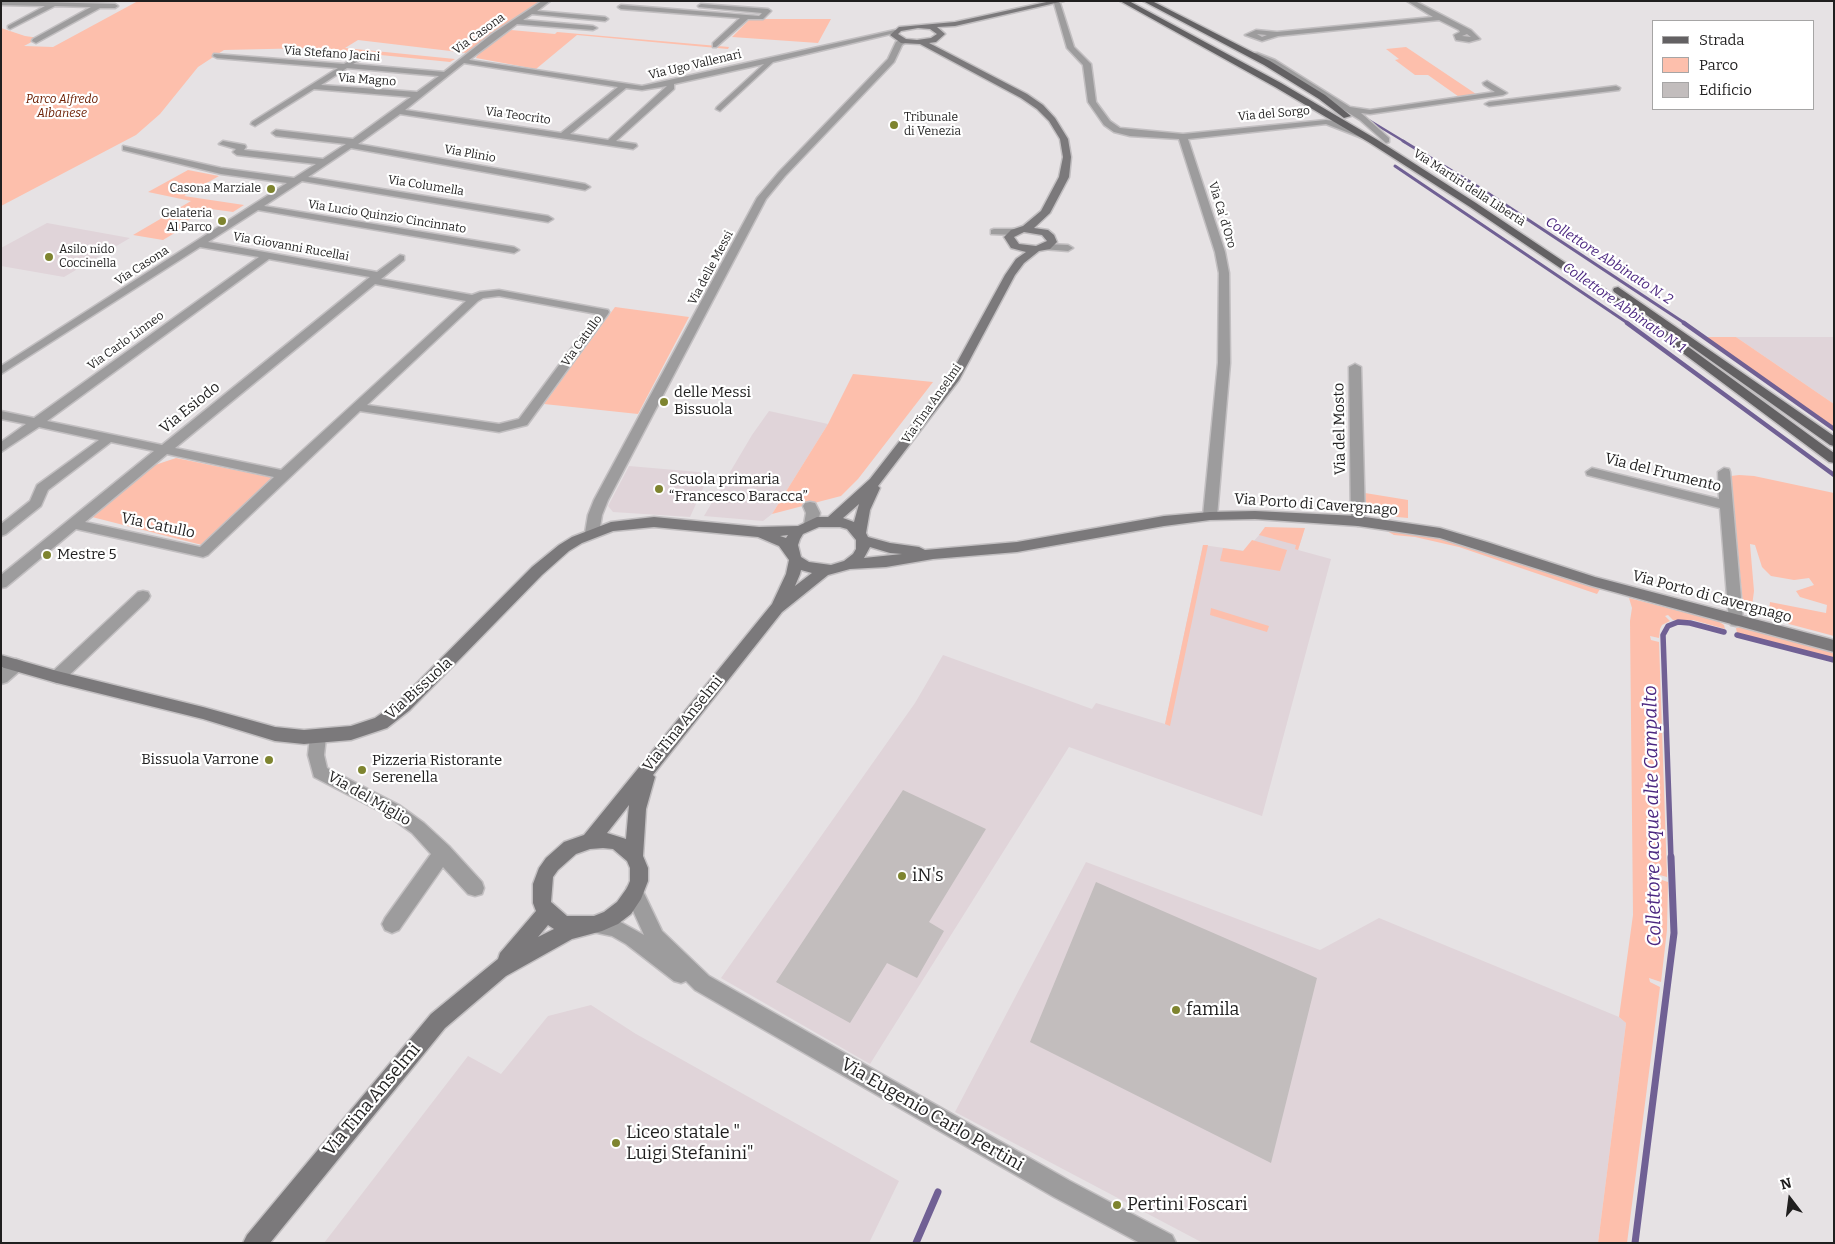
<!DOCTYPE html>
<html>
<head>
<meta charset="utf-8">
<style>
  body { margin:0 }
  #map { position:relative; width:1835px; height:1244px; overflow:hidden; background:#e6e2e4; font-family:Bitter,serif }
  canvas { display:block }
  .frame { position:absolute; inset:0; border:2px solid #201f1f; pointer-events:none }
  .legend { position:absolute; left:1652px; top:20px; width:162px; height:90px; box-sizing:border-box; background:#fff; border:1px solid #a6a5a5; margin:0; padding:6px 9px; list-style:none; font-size:15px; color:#201f1f }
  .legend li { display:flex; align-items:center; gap:10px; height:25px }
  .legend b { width:25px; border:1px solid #a6a5a5 }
  .north { position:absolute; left:1765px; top:1174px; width:50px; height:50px; -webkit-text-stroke:4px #fff; paint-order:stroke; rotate:345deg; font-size:14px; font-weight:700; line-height:20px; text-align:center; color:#201f1f }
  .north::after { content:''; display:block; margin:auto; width:18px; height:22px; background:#201f1f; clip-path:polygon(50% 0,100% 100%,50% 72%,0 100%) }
</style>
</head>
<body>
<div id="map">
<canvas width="1835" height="1244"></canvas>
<div class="frame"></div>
<ul class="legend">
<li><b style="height:6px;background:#636163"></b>Strada</li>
<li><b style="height:14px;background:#fdbfac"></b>Parco</li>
<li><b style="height:14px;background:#c2bdbd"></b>Edificio</li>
</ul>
<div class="north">N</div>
</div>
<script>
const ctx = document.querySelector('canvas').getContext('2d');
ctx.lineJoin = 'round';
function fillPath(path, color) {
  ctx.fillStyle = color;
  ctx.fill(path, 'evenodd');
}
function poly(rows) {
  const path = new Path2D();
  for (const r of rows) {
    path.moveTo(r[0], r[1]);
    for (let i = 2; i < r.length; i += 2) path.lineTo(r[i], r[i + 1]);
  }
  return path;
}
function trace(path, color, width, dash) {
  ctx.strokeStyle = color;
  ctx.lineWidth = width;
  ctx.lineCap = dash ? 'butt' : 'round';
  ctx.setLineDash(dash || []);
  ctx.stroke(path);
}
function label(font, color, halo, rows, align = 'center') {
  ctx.font = font + ' Bitter,serif';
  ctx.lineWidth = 4.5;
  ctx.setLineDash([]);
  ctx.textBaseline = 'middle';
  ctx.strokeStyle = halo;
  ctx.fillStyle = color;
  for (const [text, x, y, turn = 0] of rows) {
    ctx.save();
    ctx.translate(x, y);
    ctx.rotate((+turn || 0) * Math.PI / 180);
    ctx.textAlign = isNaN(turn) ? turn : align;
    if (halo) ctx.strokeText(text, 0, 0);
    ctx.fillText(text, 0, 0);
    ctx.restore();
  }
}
fillPath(poly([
  [47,223,130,238,64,277,1,266,1,248],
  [1736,337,1834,337,1834,404],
  [769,411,828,424,772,514,763,521,704,516,752,435],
  [629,466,710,473,690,517,613,512,608,506],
  [1260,534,1303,534,1298,550,1331,559,1262,816,1069,747,870,1064,721,978,915,703,943,655,1092,709,1096,703,1165,724,1203,545,1245,551],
  [1086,862,1320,950,1379,918,1619,1017,1626,1023,1598,1243,1203,1243,955,1112],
  [591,1005,636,1034,899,1181,869,1243,324,1243,468,1056,501,1074,548,1016]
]), '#e0d4d9');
fillPath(poly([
  [138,1,540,1,467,53,358,40,345,48,455,59,450,62,311,48,224,50,198,67,160,114,136,135,1,206,1,28,25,36,39,38,24,46,53,47],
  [751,18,764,19,831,19,818,43,732,37],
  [511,30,555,34,557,32,729,47,728,49,577,35,536,69,476,58,478,54],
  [1406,47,1479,96,1462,99,1428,75,1415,75,1395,60,1399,59,1386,49],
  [188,170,219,176,184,196,244,205,233,212,211,209,183,223,188,225,163,240,133,235,191,201,148,192],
  [615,307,689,317,638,414,544,404],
  [1706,337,1736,337,1834,404,1834,427],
  [853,374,933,382,858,479,841,496,772,514,828,424],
  [176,458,274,478,202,545,92,517,149,467],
  [1739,475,1754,476,1834,493,1834,636,1789,624,1769,610,1770,602,1826,613,1827,605,1800,597,1796,591,1814,585,1809,578,1794,580,1771,576,1762,567,1755,545,1750,544,1754,591,1752,606,1743,604,1731,476],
  [1365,493,1408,500,1408,518,1366,514],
  [1265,527,1305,528,1298,550,1295,549,1296,545,1259,535],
  [1385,530,1443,538,1600,589,1597,594,1459,547,1415,537,1394,535],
  [1252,540,1287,550,1280,571,1220,561,1223,548,1243,551],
  [1203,545,1208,545,1170,726,1165,724],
  [1629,598,1718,621,1724,625,1725,629,1693,620,1673,620,1668,615,1665,616,1670,621,1662,625,1660,629,1659,638,1650,636,1651,640,1659,642,1667,877,1656,874,1656,878,1668,882,1667,930,1661,982,1649,978,1650,982,1660,987,1627,1243,1598,1243,1626,1023,1619,1017,1633,915,1630,621,1632,608],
  [1211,608,1269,626,1267,632,1210,615],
  [1740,627,1834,652,1834,658,1737,633,1736,628]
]), '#fdbfac');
trace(poly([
  [1367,119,1405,142]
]), '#706094', 2.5);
trace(poly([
  [1403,141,1480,188,1686,324],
  [1395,166,1629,324]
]), '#706094', 3);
trace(poly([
  [1627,323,1834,475],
  [1684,323,1834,429]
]), '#706094', 4.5);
trace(poly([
  [1737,635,1834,660],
  [1671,859,1663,635,1668,626,1678,622,1690,623,1724,632]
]), '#706094', 5.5);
trace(poly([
  [916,1243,938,1192],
  [1635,1243,1674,933,1671,857]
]), '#706094', 7);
fillPath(poly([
  [903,790,986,829,929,922,944,931,917,978,887,963,850,1023,776,982],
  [1096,882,1317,978,1271,1163,1030,1042]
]), '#c2bdbd');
const street = poly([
  [1,1,115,4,118,6,115,8,100,8,36,43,32,41,33,39,91,7,55,6,10,29,8,28,8,26,45,6,1,5,1,1],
  [542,1,550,1,537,11,605,17,608,19,605,21,532,14,523,20,593,26,597,28,593,30,517,24,469,60,642,86,895,30,899,32,773,62,720,111,716,109,717,107,764,64,674,84,674,89,616,141,636,144,637,146,633,149,400,114,358,144,585,184,590,187,585,190,351,148,308,177,548,216,553,219,548,222,302,181,264,206,514,247,519,250,514,253,258,210,208,242,377,272,400,255,404,256,404,260,381,279,472,295,480,292,499,290,608,310,609,312,608,314,527,425,499,432,360,411,208,555,203,557,76,529,6,587,1,588,1,575,154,451,111,442,48,490,41,506,6,534,1,536,1,524,30,501,37,485,99,440,39,427,1,452,1,442,26,424,1,419,1,411,34,418,259,257,200,247,1,374,1,366,287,183,221,174,123,150,123,146,221,168,294,178,316,164,237,155,233,152,236,149,219,144,223,141,245,145,246,147,244,150,323,159,346,144,276,136,272,133,276,130,353,139,411,97,314,89,255,126,251,124,252,122,338,68,217,58,213,56,214,54,344,64,363,53,366,53,366,57,353,64,444,72,492,34,542,1],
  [464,63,618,87,561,133,405,110,464,63],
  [347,68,439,76,417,92,321,85,347,68],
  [667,86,608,140,570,134,626,88,642,90,667,86],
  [269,259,370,277,162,445,47,421,269,259],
  [375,284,466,301,281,470,175,448,375,284],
  [499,296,597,314,519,419,499,424,367,405,478,301,483,298,499,296],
  [167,454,274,477,200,547,85,522,167,454],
  [1058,1,1060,3,1074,47,1091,64,1096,102,1110,121,1120,128,1183,134,1326,120,1335,121,1369,136,1362,138,1326,124,1188,139,1225,252,1229,273,1230,363,1217,516,1215,519,1205,519,1203,516,1218,363,1219,273,1215,252,1179,139,1130,136,1114,132,1104,125,1088,102,1083,65,1067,48,1054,3,1058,1],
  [1407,1,1415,1,1471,30,1480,39,1469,42,1456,40,1454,35,1460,32,1459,30,1439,20,1278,36,1262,41,1245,35,1256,30,1277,32,1433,17,1407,1],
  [1257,34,1267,35,1262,37,1257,34],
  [1467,34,1471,37,1462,36,1467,34],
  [701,4,768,9,771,11,763,19,748,19,716,47,713,47,713,43,740,18,621,9,618,7,621,5,759,16,762,13,699,7,698,6,701,4],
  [901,39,908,41,902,45,894,62,785,176,766,199,608,500,602,515,599,533,597,536,592,538,587,536,585,533,588,515,594,500,757,198,779,172,888,59,896,42,901,39],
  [1251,53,1257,53,1275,60,1350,107,1370,110,1495,92,1484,85,1483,83,1487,81,1507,93,1503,95,1370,114,1361,113,1389,138,1389,142,1386,143,1360,120,1269,64,1251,57,1251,53],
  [1616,86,1620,88,1619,90,1489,106,1485,104,1489,102,1616,86],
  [994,229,1014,229,1019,232,1014,235,991,234,991,230,994,229],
  [1046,244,1068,245,1073,248,1068,251,1042,249,1041,247,1046,244],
  [1355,364,1361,367,1365,521,1363,524,1358,526,1353,524,1351,521,1349,367,1355,364],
  [1592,468,1719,499,1718,472,1724,468,1729,469,1730,472,1743,621,1741,625,1736,626,1731,625,1729,621,1720,508,1587,475,1586,472,1592,468],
  [810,502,815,503,820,513,818,524,816,527,811,529,806,527,804,524,806,513,803,506,805,503,810,502],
  [143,591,148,592,150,596,148,600,63,681,57,683,51,681,49,677,51,673,138,592,143,591],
  [16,659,22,661,24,665,22,669,7,682,1,684,1,669,10,661,16,659],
  [318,730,324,732,326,737,324,755,327,768,399,805,424,823,449,846,482,882,484,888,482,894,475,896,468,894,443,867,399,930,392,933,385,930,382,924,385,918,431,854,412,833,387,815,314,777,308,755,310,737,312,732,318,730],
  [634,885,641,887,662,931,709,976,1070,1181,1172,1235,1176,1243,1140,1243,1054,1197,695,990,686,981,681,983,674,981,626,944,612,936,588,931,585,925,588,919,595,916,615,919,644,935,625,893,627,887,634,885]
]);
const secondary = poly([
  [1051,1,1064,1,955,26,937,27,945,34,936,42,929,43,1027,94,1043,105,1055,118,1068,139,1071,157,1069,177,1050,213,1034,228,1048,230,1054,235,1057,242,1050,249,1039,251,1024,263,1015,275,959,380,878,486,880,488,870,510,866,533,868,537,890,543,919,547,925,550,1017,542,1164,516,1210,512,1255,511,1358,516,1440,528,1487,542,1595,577,1834,640,1834,652,1592,586,1440,538,1358,526,1255,519,1210,520,1164,526,1017,552,933,559,886,567,850,569,828,575,782,612,653,775,655,777,646,809,643,856,648,868,648,881,641,899,631,914,618,924,602,931,572,939,506,976,445,1028,270,1243,243,1243,247,1235,431,1014,498,959,500,953,536,911,533,903,533,884,539,868,546,858,564,842,584,835,772,604,786,574,789,560,779,546,758,537,654,527,613,531,582,543,569,551,542,575,410,710,387,728,351,740,304,744,275,741,203,719,57,683,1,667,1,655,57,671,203,707,275,727,304,730,351,726,375,718,398,702,532,567,559,545,572,537,611,522,654,517,759,527,798,526,817,517,828,517,870,479,948,379,1005,275,1016,259,1026,252,1011,248,1004,237,1011,230,1023,226,1041,211,1059,177,1063,157,1060,139,1049,121,1037,109,1021,98,920,44,901,43,890,35,899,27,955,22,1051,1],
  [918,28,930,29,937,34,931,38,917,40,906,39,898,34,901,31,918,28],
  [1024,232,1042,235,1047,241,1036,246,1019,244,1014,237,1024,232],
  [859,504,854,522,843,518,859,504],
  [819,527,840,527,847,529,856,540,856,549,853,554,844,561,831,565,809,562,801,557,798,545,800,539,803,534,819,527],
  [788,535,786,538,780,536,788,535],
  [870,547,890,553,902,554,864,558,870,547],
  [801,570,812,573,795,586,800,574,801,570],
  [629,805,626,839,607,833,629,805],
  [603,848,613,849,627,861,630,868,630,881,627,888,617,902,604,912,594,916,567,916,551,902,553,877,558,870,576,854,590,849,603,848],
  [548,925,554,929,538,937,548,925]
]);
const primary = poly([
  [1120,1,1129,1,1281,83,1376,139,1476,203,1657,324,1834,453,1834,463,1829,462,1649,328,1470,207,1370,143,1275,87,1120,1],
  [1143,1,1152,1,1270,61,1325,95,1351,116,1344,118,1319,99,1264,65,1143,1],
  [1618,287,1834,436,1834,446,1830,445,1614,292,1613,290,1614,288,1618,287]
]);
trace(street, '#c2bfc1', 3);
trace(secondary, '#c2bfc1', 3);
trace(primary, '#c2bfc1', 3);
fillPath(street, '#9d9c9d');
fillPath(secondary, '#7b797b');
fillPath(primary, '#636163');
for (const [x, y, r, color] of [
  [894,125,5,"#7e842f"],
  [271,189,5,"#7e842f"],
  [222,221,5,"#7e842f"],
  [49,257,5,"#7e842f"],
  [664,402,5,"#7e842f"],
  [659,489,5,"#7e842f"],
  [47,555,5,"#7e842f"],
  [269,760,5,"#7e842f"],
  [362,770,5,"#7e842f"],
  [902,876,5,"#7e842f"],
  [1176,1010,5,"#7e842f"],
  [616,1143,5,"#7e842f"],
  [1117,1205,5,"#7e842f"]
]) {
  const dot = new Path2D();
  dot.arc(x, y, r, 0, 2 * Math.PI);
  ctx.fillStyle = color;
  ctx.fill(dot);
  trace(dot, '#fff', 2);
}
label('12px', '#201f1f', '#fff', [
  ["Via Casona",479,34,-36],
  ["Via Stefano Jacini",332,54,4],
  ["Via Ugo Vallenari",695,65,-13],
  ["Via Magno",367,80,4],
  ["Via del Sorgo",1274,114,-5],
  ["Via Teocrito",518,116,8],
  ["Via Plinio",470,154,10],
  ["Via Columella",426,186,9],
  ["Via Martiri della Libertà",1469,188,33],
  ["Via Ca' d'Oro",1222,215,73],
  ["Via Lucio Quinzio Cincinnato",387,217,9],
  ["Via Giovanni Rucellai",291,247,10],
  ["Via Casona",142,266,-33],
  ["Via delle Messi",711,268,-62],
  ["Via Carlo Linneo",126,341,-36],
  ["Via Catullo",582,341,-54],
  ["Via Tina Anselmi",932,404,-55]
]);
label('italic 12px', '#6d2105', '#fff', [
  ["Parco Alfredo",62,100],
  ["Albanese",62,114]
]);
label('12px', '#201f1f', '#fff', [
  ["Tribunale",904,118],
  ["di Venezia",904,132],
  ["Casona Marziale",261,189,"right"],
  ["Gelateria",212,214,"right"],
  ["Al Parco",212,228,"right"],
  ["Asilo nido",59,250],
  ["Coccinella",59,264]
], 'left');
label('italic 14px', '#4c2881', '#fff', [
  ["Collettore Abbinato N. 2",1609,261,33],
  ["Collettore Abbinato N. 1",1624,308,35]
]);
label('15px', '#201f1f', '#fff', [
  ["delle Messi",674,393],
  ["Bissuola",674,410],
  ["Scuola primaria",669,480],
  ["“Francesco Baracca”",669,497],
  ["Mestre 5",57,555],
  ["Bissuola Varrone",259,760,"right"],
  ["Pizzeria Ristorante",372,761],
  ["Serenella",372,778]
], 'left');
label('15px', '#201f1f', '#fff', [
  ["Via Esiodo",190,408,-39],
  ["Via del Mosto",1340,429,-91],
  ["Via del Frumento",1663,473,14],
  ["Via Porto di Cavergnago",1316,505,4],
  ["Via Catullo",158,526,12],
  ["Via Porto di Cavergnago",1712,597,15],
  ["Via Bissuola",419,689,-42],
  ["Via Tina Anselmi",683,724,-51],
  ["Via del Miglio",369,799,30]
]);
label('18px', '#201f1f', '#fff', [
  ["iN's",912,876],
  ["famila",1186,1010],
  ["Liceo statale \"",626,1133],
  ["Luigi Stefanini\"",626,1154],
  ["Pertini Foscari",1127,1205]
], 'left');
label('18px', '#201f1f', '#fff', [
  ["Via Tina Anselmi",372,1100,-50],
  ["Via Eugenio Carlo Pertini",932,1115,30]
]);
label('italic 19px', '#4c2881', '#fff', [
  ["Collettore acque alte Campalto",1653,816,-91]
]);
</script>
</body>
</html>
